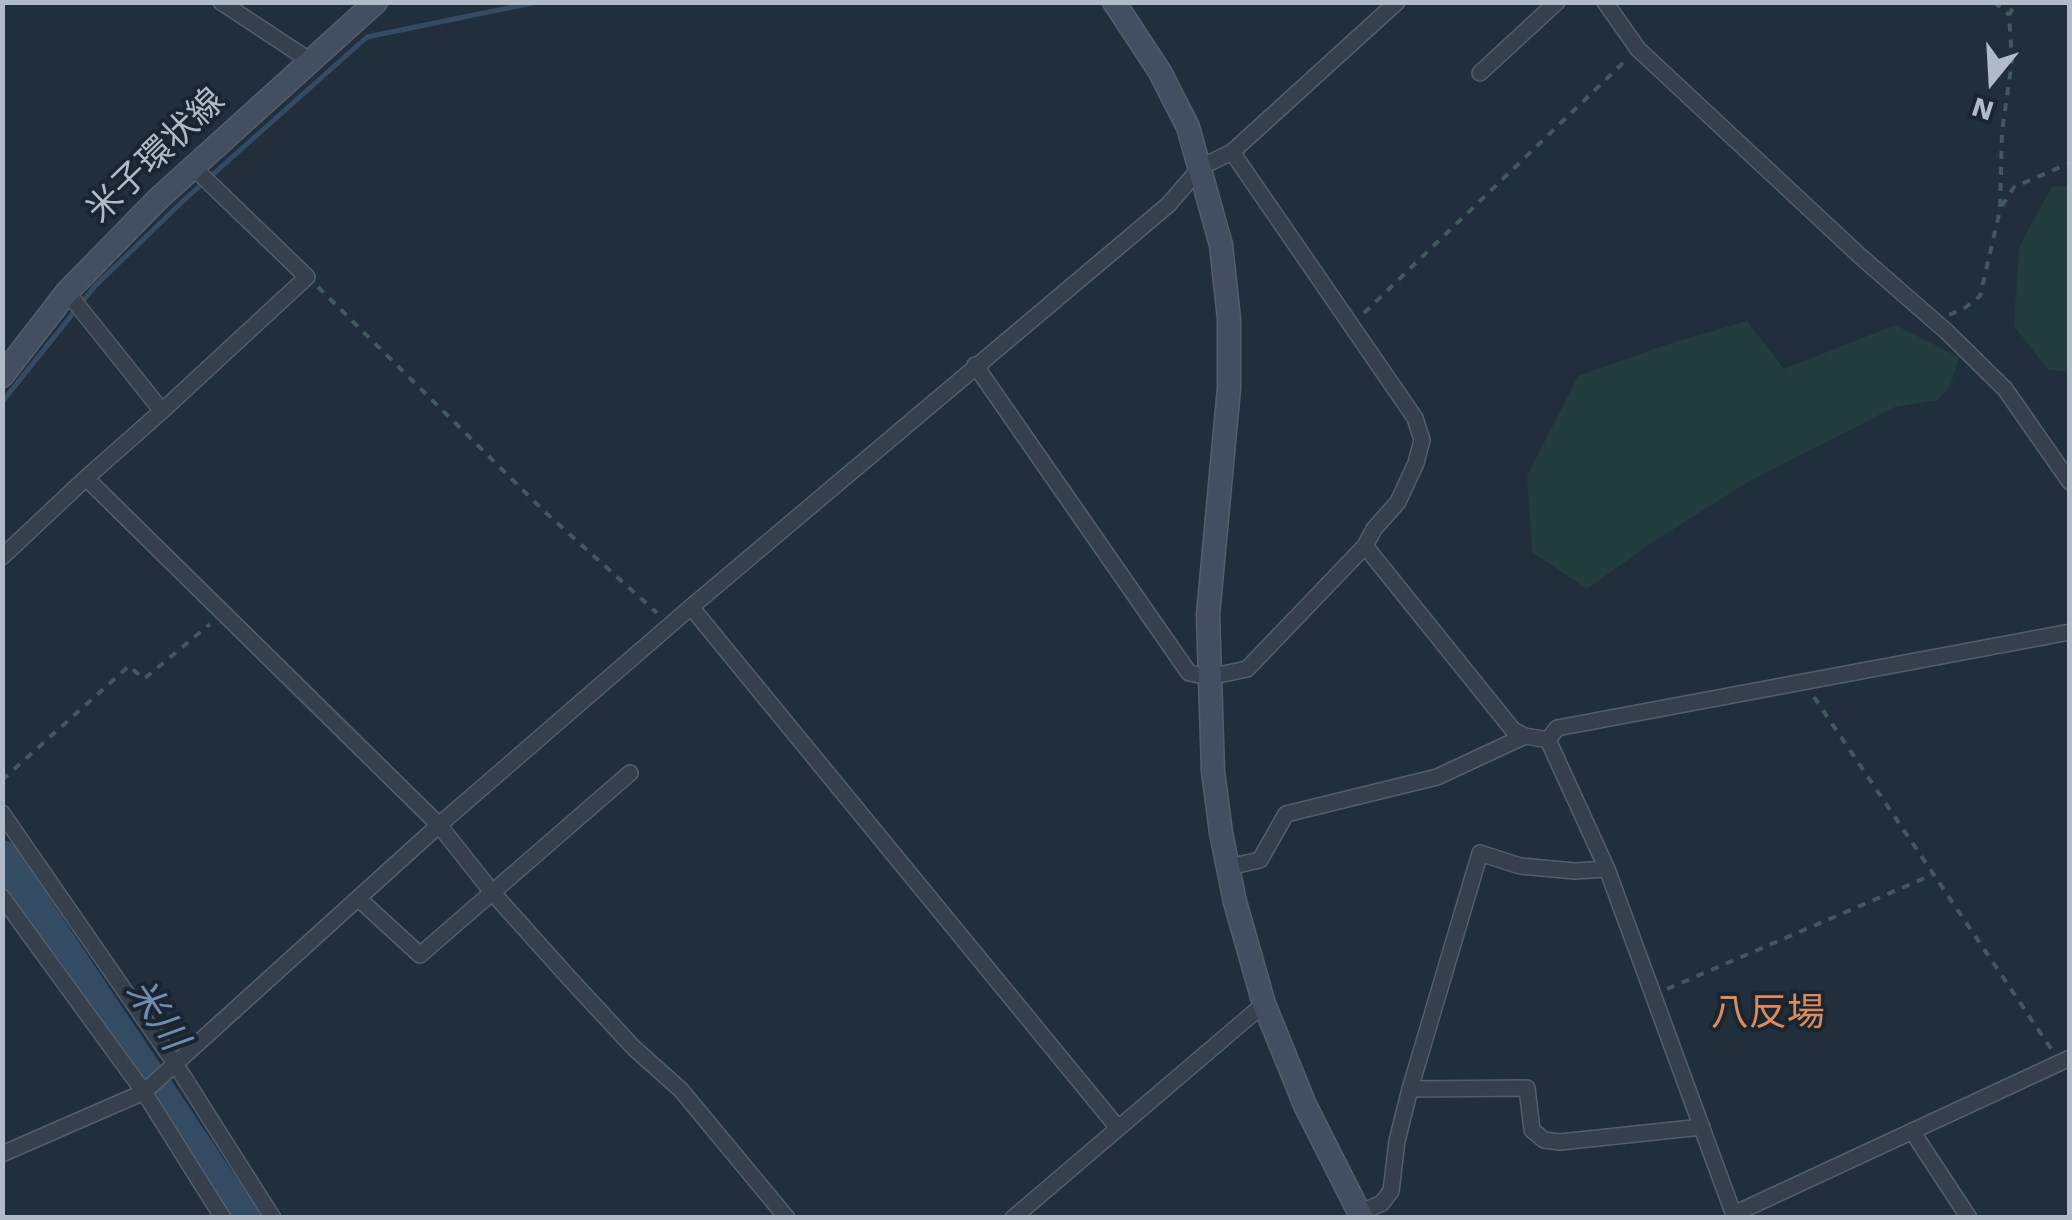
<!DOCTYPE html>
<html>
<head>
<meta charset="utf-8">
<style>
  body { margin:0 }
  #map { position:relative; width:2072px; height:1220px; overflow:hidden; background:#212e3c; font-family:"Work Sans",sans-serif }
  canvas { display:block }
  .frame { position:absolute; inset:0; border:5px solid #b1bbc8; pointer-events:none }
  .north { position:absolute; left:1942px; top:30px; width:100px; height:100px; -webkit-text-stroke:8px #1b2531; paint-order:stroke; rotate:198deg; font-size:28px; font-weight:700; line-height:40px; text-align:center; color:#b1bbc8 }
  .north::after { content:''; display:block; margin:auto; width:35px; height:45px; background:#b1bbc8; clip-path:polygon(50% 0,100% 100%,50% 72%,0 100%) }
</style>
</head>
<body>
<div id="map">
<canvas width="2072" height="1220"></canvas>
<div class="frame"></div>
<div class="north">N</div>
</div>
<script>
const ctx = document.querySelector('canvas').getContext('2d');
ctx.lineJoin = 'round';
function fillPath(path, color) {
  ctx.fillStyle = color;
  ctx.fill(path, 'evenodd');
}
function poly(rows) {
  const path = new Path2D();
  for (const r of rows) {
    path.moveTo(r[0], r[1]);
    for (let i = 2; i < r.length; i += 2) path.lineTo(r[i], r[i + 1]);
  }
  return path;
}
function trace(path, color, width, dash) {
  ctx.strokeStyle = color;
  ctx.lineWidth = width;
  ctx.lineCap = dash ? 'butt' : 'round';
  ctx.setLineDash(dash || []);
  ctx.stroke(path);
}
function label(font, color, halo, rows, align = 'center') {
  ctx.font = font + ' "Work Sans","Noto Sans JP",sans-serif';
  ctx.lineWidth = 8;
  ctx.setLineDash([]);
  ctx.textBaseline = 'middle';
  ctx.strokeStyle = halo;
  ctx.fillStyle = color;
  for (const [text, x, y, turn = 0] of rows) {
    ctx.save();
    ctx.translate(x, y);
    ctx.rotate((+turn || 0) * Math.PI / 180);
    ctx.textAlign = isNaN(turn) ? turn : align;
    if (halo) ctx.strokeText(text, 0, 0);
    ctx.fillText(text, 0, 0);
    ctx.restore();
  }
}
fillPath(poly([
  [2052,186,2069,187,2069,372,2048,370,2014,326,2019,247],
  [1747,321,1784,369,1895,325,1959,357,1950,387,1938,400,1895,407,1748,482,1653,542,1587,589,1532,552,1527,476,1578,376,1671,343]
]), '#233c3d');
trace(poly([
  [2,402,95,286,183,201,367,37,537,2]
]), '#344b64', 5);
trace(poly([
  [2,856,244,1218]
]), '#344b64', 32);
const street = poly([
  [221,2,309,60],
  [1605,2,1638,49,1860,256,1947,332,2005,389,2070,482],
  [1480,73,1557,2],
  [1232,152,1415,418,1422,440,1416,463,1398,502,1374,529,1365,546,1513,730,1525,736,1548,740],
  [67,292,162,411,86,478,439,825,492,892,570,979,634,1048,681,1090,787,1218],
  [975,365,1189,673,1209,677,1247,669,1365,546],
  [162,411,307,277,193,167],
  [2,557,86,478],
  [691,607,1118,1128],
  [1548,740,1557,728,2070,632],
  [1548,740,1607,869,1735,1218],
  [2,813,176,1065,273,1218],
  [1228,867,1260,860,1286,814,1437,777,1525,736],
  [2,897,144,1092,223,1218],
  [360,900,420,955,630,773],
  [1410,1089,1527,1088,1532,1130,1544,1140,1560,1142,1702,1127],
  [1912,1131,1969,1218],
  [2,1154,144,1092,439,825,691,607,1168,205,1201,167,1232,152,1397,2],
  [1359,1213,1382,1203,1391,1191,1397,1141,1410,1089,1480,853,1520,866,1575,871,1607,869],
  [1734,1214,2070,1058],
  [1013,1218,1264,1004]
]);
const secondary = poly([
  [1114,2,1160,72,1188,127,1221,245,1229,319,1229,388,1208,615,1213,771,1221,833,1235,902,1264,1004,1305,1105,1362,1218],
  [2,376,67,292,158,199,376,2]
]);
trace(street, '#545e6a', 18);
trace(secondary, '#545e6a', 25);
trace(poly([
  [1994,2,2009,15],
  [2002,206,2014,187,2070,163],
  [318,287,545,512,657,613],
  [1364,313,1627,59],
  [1949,315,1966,307,1980,296,2000,210,2002,132,2012,60,2009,15,2016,2],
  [1814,697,2052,1050],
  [2,780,129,666,144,679,210,624],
  [1667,989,1934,874]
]), '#41595a', 4, [8, 8]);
trace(street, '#35404c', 15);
trace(secondary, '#434f60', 22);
label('35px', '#b1bbc8', '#1b2531', [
  ["米子環状線",156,156,-44]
]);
label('38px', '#d98b5b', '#1b2531', [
  ["八反場",1768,1014]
]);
label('italic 38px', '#708dad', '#1b2531', [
  ["米川",156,1015,56]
]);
</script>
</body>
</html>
